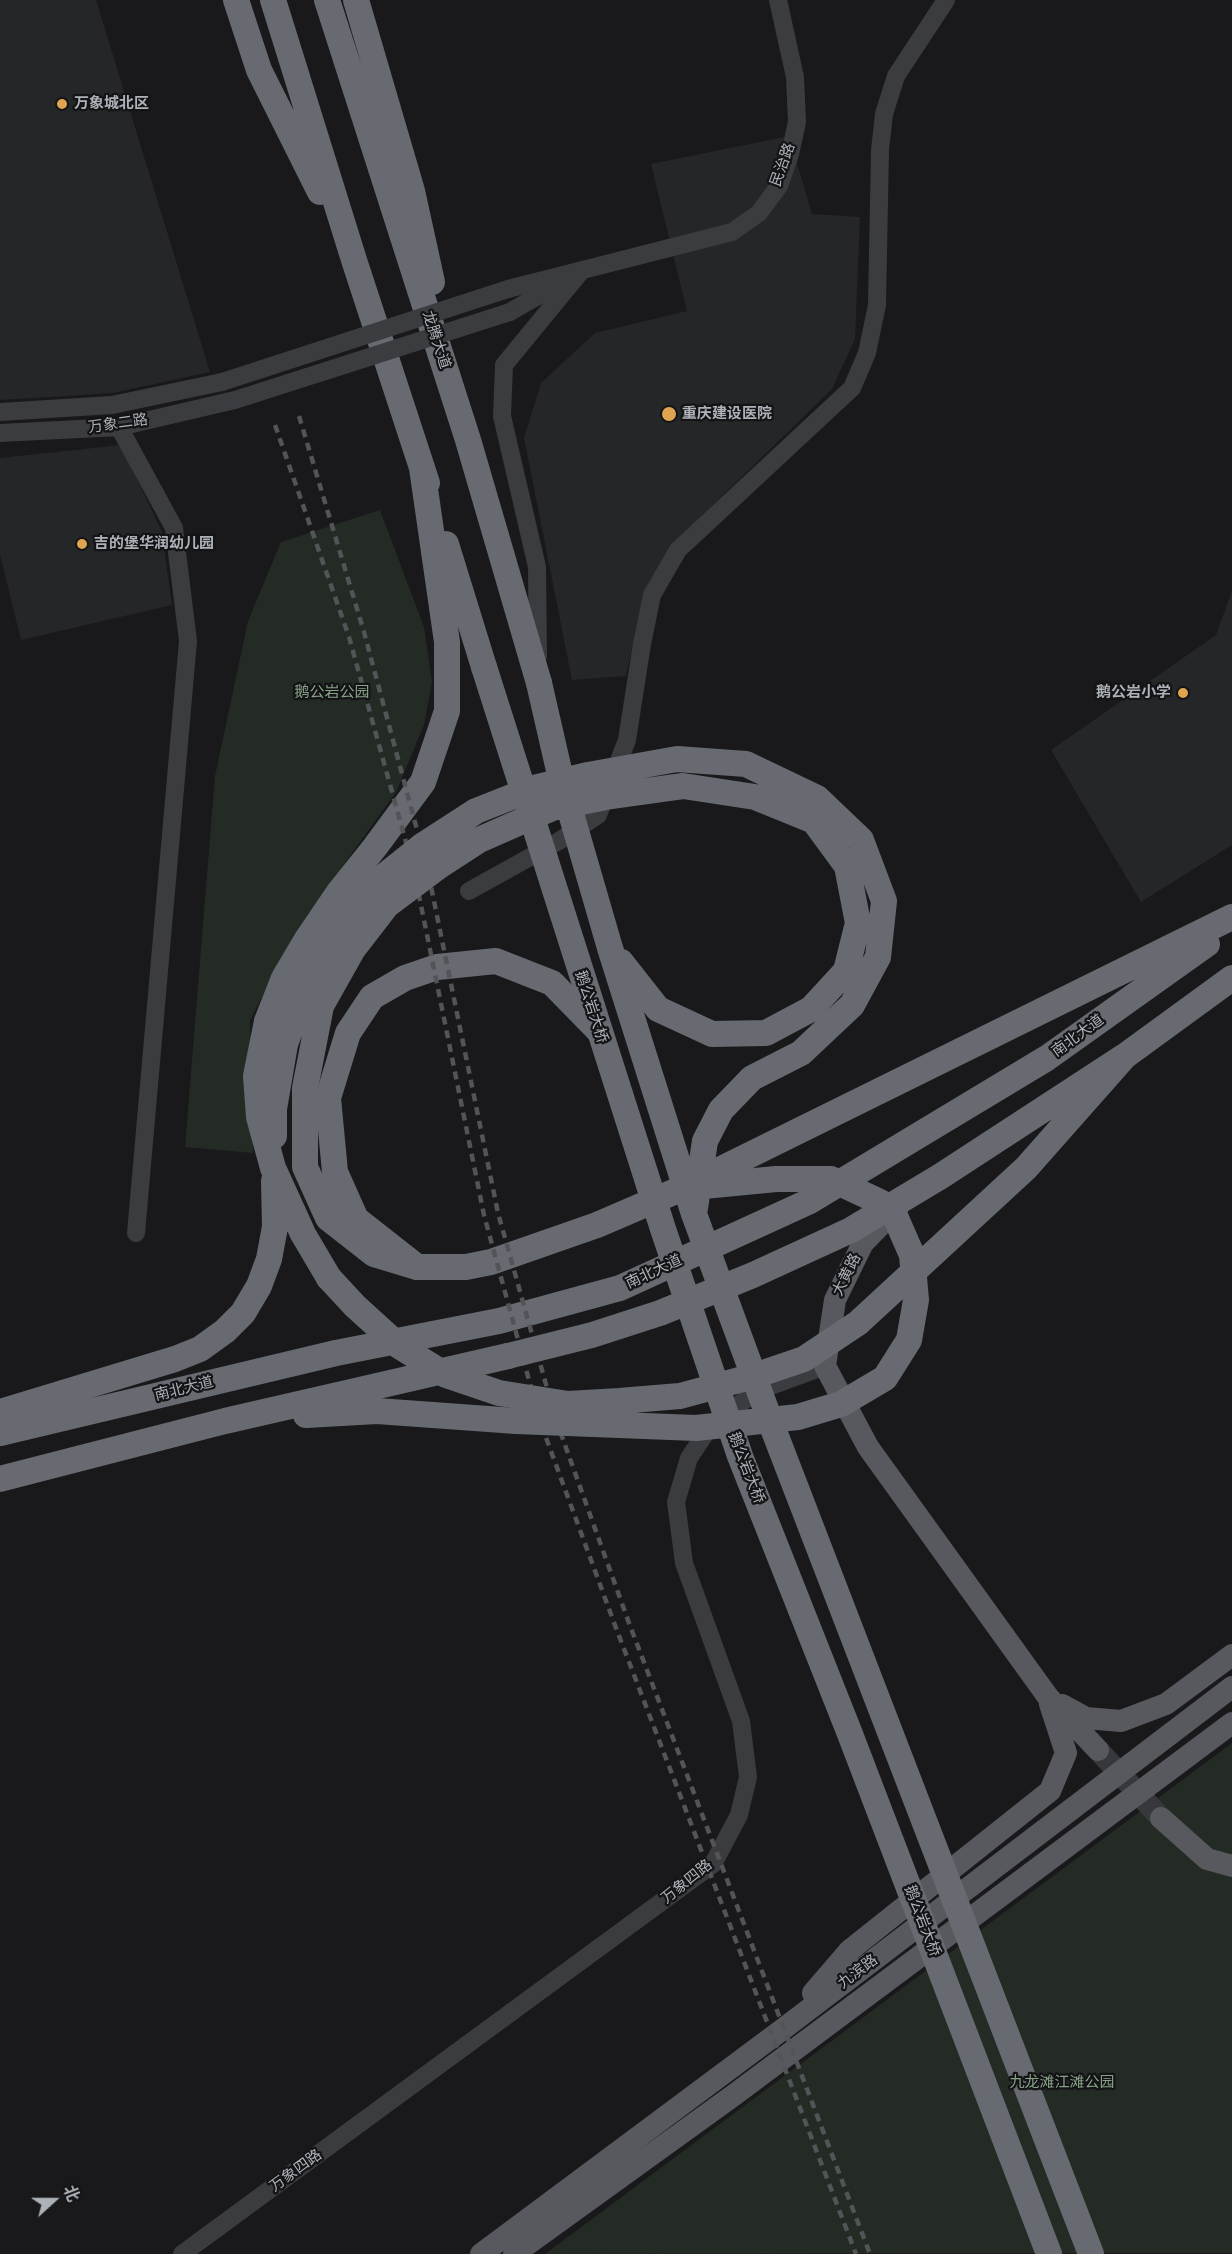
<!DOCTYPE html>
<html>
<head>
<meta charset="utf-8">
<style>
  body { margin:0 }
  #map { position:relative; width:1232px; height:2254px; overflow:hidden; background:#19191b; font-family:Helvetica,"Noto Sans SC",sans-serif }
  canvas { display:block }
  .north { position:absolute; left:24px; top:2170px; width:60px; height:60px; -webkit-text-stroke:4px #141416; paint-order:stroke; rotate:69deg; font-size:16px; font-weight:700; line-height:24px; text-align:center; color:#adb2b9 }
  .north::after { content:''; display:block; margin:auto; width:21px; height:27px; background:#adb2b9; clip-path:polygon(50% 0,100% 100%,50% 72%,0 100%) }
</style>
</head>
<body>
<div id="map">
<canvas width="1232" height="2254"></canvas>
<div class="north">北</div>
</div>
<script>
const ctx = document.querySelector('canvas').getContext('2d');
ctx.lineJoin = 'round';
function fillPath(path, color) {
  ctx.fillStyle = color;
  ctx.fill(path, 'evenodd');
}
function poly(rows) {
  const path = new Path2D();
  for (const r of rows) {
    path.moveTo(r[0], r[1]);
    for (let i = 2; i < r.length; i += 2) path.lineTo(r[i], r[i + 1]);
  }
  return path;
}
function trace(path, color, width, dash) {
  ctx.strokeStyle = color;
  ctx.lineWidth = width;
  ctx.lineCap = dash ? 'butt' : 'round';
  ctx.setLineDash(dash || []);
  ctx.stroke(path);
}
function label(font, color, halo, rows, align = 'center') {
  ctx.font = font + ' Helvetica,"Noto Sans SC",sans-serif';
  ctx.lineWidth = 4.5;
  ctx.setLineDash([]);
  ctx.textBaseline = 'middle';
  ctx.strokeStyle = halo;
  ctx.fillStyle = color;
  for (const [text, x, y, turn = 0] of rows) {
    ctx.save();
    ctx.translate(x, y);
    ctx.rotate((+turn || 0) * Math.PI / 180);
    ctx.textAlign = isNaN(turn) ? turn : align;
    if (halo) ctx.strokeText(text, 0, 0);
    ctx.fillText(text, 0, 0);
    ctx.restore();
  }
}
fillPath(poly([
  [0,0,96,0,210,372,113,393,0,400],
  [789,136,812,214,860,217,855,339,832,389,672,545,644,595,626,676,572,680,524,438,541,383,595,333,687,311,651,164],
  [121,445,162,532,172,605,21,640,0,555,0,458],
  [1232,591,1232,845,1141,902,1051,750,1216,635]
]), '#252628');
fillPath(poly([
  [380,510,424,627,432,682,424,725,396,792,298,928,250,1020,253,1153,185,1147,215,776,248,621,281,542],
  [1232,1743,1232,2253,545,2254]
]), '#242b24');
trace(poly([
  [1098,1750,1161,1818]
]), '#37383b', 22, [22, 11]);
trace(poly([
  [508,289,732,232,759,213,779,186,790,154,797,122,795,77,778,0],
  [510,312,562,282],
  [0,412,112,405,222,382],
  [119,427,174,528,188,641,136,1233],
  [0,433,119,427,235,400],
  [538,656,537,567,502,416,504,365,582,270],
  [469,891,559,841,598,815,627,740,642,644,652,595,678,550,852,388,867,353,877,305,880,150,884,114,896,76,946,0],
  [182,2254,713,1864,739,1815,748,1777,741,1721,684,1563,676,1502,689,1458,711,1425,757,1391,825,1366]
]), '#3b3c40', 18);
trace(poly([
  [898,1207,863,1243,835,1300,825,1366,868,1447,1048,1697,1098,1750],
  [1062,1705,1086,1718,1121,1721,1166,1704,1232,1655],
  [1161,1818,1207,1859,1232,1866],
  [813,1993,850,1950,1050,1791,1066,1753,1050,1704],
  [481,2254,783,2029,1232,1687],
  [514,2254,734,2095,1232,1723]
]), '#57595e', 22);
trace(poly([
  [236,0,259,70,320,192],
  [273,0,354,260,427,483],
  [327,0,468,440,539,683],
  [356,0,412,191,432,282],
  [446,544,484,667],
  [598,1030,552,983,496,961,437,967,405,978,372,997,348,1033,328,1098,335,1172,356,1219,417,1267,466,1267,491,1262,597,1225,683,1188,1232,917],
  [274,1136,274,1109,285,1044],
  [329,1278,303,1234,273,1168,259,1117,256,1076,267,1021,284,978,307,939,339,892,375,847,423,782,447,711,447,642,422,468],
  [0,1412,175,1359,200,1349,225,1331,243,1313,259,1286,269,1259,275,1227,274,1181],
  [306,1415,377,1411,516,1421],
  [0,1433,336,1353,499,1321,620,1288,808,1202,1047,1058,1207,944],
  [0,1479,225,1421,508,1356]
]), '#676a70', 26);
trace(poly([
  [299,416,364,632,427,867,498,1213,556,1420,629,1623,870,2254],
  [275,425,349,637,414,871,484,1215,541,1424,616,1628,856,2254]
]), '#525458', 4.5, [8, 6]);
trace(poly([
  [222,382,508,289],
  [235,400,510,312]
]), '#3b3c40', 18);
trace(poly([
  [484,667,663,1229,740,1456,850,1734,1049,2254],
  [539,683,561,779,610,948,694,1214,774,1431,1091,2254],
  [285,1044,309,980,339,931,377,882,422,846,476,811,534,788,588,775,677,759,746,764,817,798,861,840,884,901,878,957,852,1005,801,1053,752,1078,721,1110,705,1141,695,1208],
  [417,1267,374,1254,328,1218,305,1167,305,1088,321,1006,353,949,387,905,439,866,479,840,552,808,611,796,683,786,755,797,814,821,847,866,858,923,846,971,811,1009,766,1033,712,1034,658,1009,621,962],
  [329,1278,355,1306,399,1346,446,1375,499,1393,568,1404,619,1401,680,1396,754,1376,804,1359,858,1323,1026,1168,1125,1056],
  [508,1356,592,1335,660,1313,753,1275,851,1230,941,1176,1125,1056,1232,978],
  [516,1421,696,1428,798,1417,841,1404,885,1378,909,1340,916,1300,912,1255,895,1216,880,1202,831,1179,776,1179,683,1188]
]), '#676a70', 26);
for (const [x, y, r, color] of [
  [62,104,6,"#dea44f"],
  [669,414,8,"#dea44f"],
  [82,544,6,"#dea44f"],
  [1183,693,6,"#dea44f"]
]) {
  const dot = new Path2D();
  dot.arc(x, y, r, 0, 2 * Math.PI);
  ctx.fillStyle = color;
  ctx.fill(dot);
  trace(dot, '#141416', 2);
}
label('bold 15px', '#adb2b9', '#141416', [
  ["万象城北区",74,104],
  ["重庆建设医院",682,414],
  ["吉的堡华润幼儿园",94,544],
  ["鹅公岩小学",1171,693,"right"]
], 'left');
label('15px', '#adb2b9', '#141416', [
  ["民治路",783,165,-70],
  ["龙腾大道",436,340,72],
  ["万象二路",118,424,-8],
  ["鹅公岩大桥",591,1007,72],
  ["南北大道",1078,1036,-36],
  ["南北大道",654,1272,-25],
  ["大黄路",847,1275,-64],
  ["南北大道",184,1389,-14],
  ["鹅公岩大桥",746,1468,69],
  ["万象四路",687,1882,-39],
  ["鹅公岩大桥",922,1921,69],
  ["九滨路",858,1972,-37],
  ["万象四路",296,2171,-36]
]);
label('15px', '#87a287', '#141416', [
  ["鹅公岩公园",332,693],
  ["九龙滩江滩公园",1062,2083]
]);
</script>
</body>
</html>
